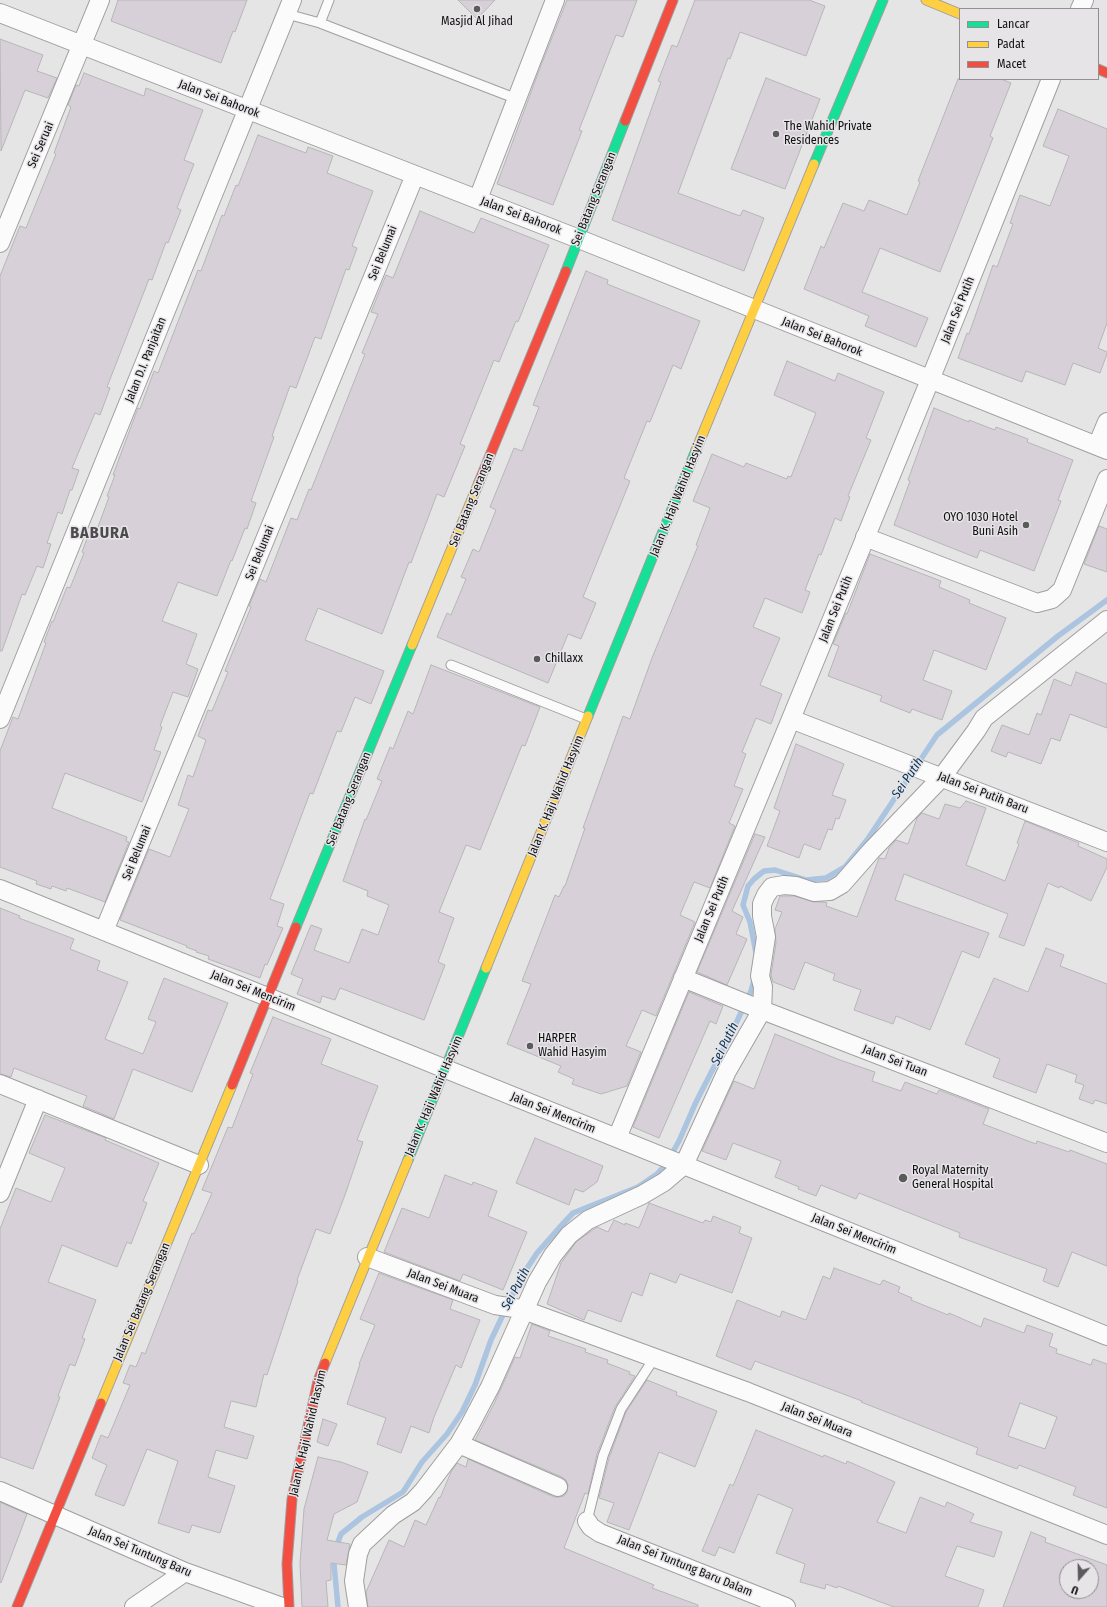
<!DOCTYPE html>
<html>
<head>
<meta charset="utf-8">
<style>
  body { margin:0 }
  #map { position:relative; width:1107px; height:1607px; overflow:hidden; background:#e6e5e6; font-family:"Fira Sans Condensed",sans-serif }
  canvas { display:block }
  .legend { position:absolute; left:959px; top:8px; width:140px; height:72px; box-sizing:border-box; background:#e6e4e7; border:1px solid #918f91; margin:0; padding:5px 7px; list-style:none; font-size:12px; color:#111011 }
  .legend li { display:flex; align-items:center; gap:8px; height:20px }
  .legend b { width:20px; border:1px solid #918f91 }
  .north { position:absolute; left:1059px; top:1559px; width:40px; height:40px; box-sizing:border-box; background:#e6e4e7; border:1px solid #918f91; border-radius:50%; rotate:200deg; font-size:11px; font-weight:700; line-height:16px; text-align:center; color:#111011 }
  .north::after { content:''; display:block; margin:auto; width:14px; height:18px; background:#5c5b5c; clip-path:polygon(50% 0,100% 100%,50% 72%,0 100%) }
</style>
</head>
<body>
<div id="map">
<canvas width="1107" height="1607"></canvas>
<ul class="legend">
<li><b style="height:5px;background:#16e098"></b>Lancar</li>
<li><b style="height:5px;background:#ffcf43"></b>Padat</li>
<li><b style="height:5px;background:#f24e42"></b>Macet</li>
</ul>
<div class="north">U</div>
</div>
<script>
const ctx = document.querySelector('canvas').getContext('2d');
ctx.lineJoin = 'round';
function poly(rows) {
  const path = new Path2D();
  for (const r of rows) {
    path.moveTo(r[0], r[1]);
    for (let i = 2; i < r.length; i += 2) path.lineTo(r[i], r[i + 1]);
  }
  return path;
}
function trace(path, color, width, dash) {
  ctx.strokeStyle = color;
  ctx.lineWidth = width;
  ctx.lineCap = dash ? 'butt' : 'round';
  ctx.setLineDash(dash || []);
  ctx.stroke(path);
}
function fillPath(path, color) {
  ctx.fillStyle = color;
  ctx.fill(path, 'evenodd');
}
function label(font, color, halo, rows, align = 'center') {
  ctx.font = font + ' "Fira Sans Condensed",sans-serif';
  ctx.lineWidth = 3;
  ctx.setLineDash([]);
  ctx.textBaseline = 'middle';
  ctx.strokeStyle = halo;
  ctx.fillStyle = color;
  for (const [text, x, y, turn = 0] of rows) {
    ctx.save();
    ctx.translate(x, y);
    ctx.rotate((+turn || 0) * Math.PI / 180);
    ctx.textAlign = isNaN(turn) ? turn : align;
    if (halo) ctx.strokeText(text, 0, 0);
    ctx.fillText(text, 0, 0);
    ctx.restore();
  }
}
trace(poly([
  [756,953,750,922,743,905,748,886,754,879,764,871,775,870,806,880,826,878,845,867,867,840,937,735,1058,636,1107,600],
  [338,1542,341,1534,362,1517,403,1492,422,1462,447,1434,462,1412,475,1385,491,1340,520,1279,537,1253,559,1228,573,1213,638,1187,657,1174,666,1164,679,1141,696,1102,733,1030,751,991,755,977],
  [334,1564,338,1607]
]), '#abc5e0', 5.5);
const building = poly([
  [118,0,247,0,235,32,233,31,221,63,111,21,118,0],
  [458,0,495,0,477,19,458,0],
  [567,0,637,0,623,37,616,35,579,130,582,131,553,205,497,184,540,68,567,0],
  [695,0,809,0,825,6,806,56,740,32,730,59,728,58,678,193,740,216,743,210,764,218,744,271,612,220,661,82,658,81,672,45,677,47,695,0],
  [0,39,43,55,37,71,57,78,48,98,25,90,1,151,0,39],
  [84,73,144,96,146,88,203,110,184,160,194,164,177,208,181,210,168,243,166,242,152,280,149,279,107,387,110,388,100,415,95,413,72,468,79,470,72,490,70,490,62,514,58,512,47,543,51,544,43,568,37,566,25,595,22,594,2,651,0,651,0,276,20,226,26,228,56,154,54,153,71,107,68,105,76,85,79,86,84,73],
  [766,78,820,99,785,189,731,169,766,78],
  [958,79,1001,79,1011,83,990,136,993,138,940,272,880,248,862,292,928,318,916,347,865,326,869,316,804,289,821,246,824,248,843,203,864,211,869,200,907,215,920,182,918,181,958,79],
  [1058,109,1107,129,1107,323,1098,348,1107,352,1107,354,1100,373,1073,363,1065,385,1026,371,1022,382,958,358,967,333,969,334,993,265,997,267,1013,224,1010,223,1020,195,1050,206,1069,156,1043,146,1058,109],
  [258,135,306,153,308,147,333,156,327,173,373,191,352,246,357,248,349,270,346,269,321,339,315,337,296,388,290,386,272,436,274,437,251,501,256,503,247,529,245,528,232,561,231,560,217,596,178,582,162,621,197,634,186,664,198,669,188,697,173,692,160,726,162,727,154,750,161,752,142,802,65,773,52,808,127,837,126,841,129,842,105,902,67,888,66,891,52,886,51,889,36,884,37,881,0,867,0,751,13,717,18,719,46,643,44,642,52,621,53,622,67,587,70,588,84,553,82,552,89,533,95,535,109,497,107,496,115,475,113,475,138,408,140,409,154,371,158,373,198,270,201,271,222,215,224,216,236,185,238,186,258,135],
  [420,211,474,233,481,218,549,245,518,322,516,321,499,362,494,360,460,444,465,446,444,497,437,494,411,563,409,562,382,634,318,608,305,640,384,671,371,704,355,697,341,732,337,731,313,794,310,793,270,899,284,904,277,926,283,928,267,965,265,964,260,978,208,959,209,956,196,952,197,951,186,947,187,946,120,920,149,849,170,857,189,809,178,805,188,775,193,777,206,740,198,736,208,710,212,711,228,672,225,671,251,607,249,606,260,579,266,582,291,518,297,520,309,489,311,490,365,354,362,353,378,314,371,312,386,275,393,278,420,211],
  [586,271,608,280,607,284,700,321,681,369,673,365,650,422,647,421,624,478,630,481,583,597,596,603,581,639,568,634,548,683,437,637,447,613,451,615,466,579,461,577,473,549,479,552,496,510,490,507,514,448,522,451,539,407,533,405,586,271],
  [787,361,835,381,838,373,884,392,866,438,871,440,848,496,850,497,841,521,835,518,821,555,819,554,805,590,810,592,802,613,765,598,753,627,780,638,760,685,782,694,771,724,756,718,742,752,746,754,734,786,743,789,729,823,735,826,710,888,694,882,680,915,695,922,656,1016,642,1010,626,1046,641,1052,627,1086,601,1094,572,1084,574,1079,558,1072,561,1066,507,1044,531,984,522,981,555,895,559,897,564,886,565,886,585,828,583,828,623,716,630,719,652,658,698,546,696,545,710,508,693,501,712,454,744,467,746,463,787,479,788,476,791,477,816,413,774,395,787,361],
  [934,408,969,422,969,420,995,430,996,427,1028,439,1027,442,1073,460,1058,500,1061,501,1034,571,980,550,977,558,894,525,910,481,908,480,934,408],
  [1099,526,1107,529,1107,572,1084,564,1099,526],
  [870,554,941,581,939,587,970,600,969,603,1006,618,986,670,934,650,923,680,952,691,942,720,912,709,910,713,880,701,882,696,828,676,839,646,833,644,846,613,847,614,870,554],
  [431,665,540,707,525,746,522,745,480,850,466,845,439,912,454,918,438,962,445,965,424,1020,340,988,335,1000,322,996,320,1003,297,994,303,979,291,974,311,925,322,929,314,950,349,963,362,929,378,935,389,905,367,896,368,891,343,881,365,819,366,820,382,781,377,779,390,747,393,749,408,711,413,714,431,665],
  [1076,672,1107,684,1107,728,1070,714,1060,741,1051,738,1041,764,1008,752,1006,757,991,751,1002,725,1029,735,1037,713,1041,715,1054,679,1071,686,1076,672],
  [796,744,844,764,832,795,846,800,839,819,836,818,832,830,828,829,820,850,804,844,799,858,767,846,780,811,774,808,796,744],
  [966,801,986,808,966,865,1005,881,1019,844,1017,843,1025,821,1079,843,1078,846,1107,859,1107,867,1091,901,1060,886,1059,888,1048,883,1024,946,999,937,1008,914,904,874,895,900,989,933,979,958,962,951,930,1030,896,1016,893,1024,854,1010,861,990,833,980,835,974,805,962,794,990,773,982,771,975,776,943,775,929,782,912,775,910,780,896,794,896,814,902,824,902,827,903,826,906,857,917,879,858,885,859,889,848,896,840,908,844,917,818,922,813,939,819,945,804,960,808,966,801],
  [755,834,765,837,732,911,743,917,736,934,747,939,727,985,697,972,755,834],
  [0,908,20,916,19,918,74,939,70,949,100,961,97,970,128,982,105,1039,143,1054,156,1022,148,1019,164,978,228,1003,192,1092,133,1069,114,1119,83,1106,87,1096,14,1068,11,1077,0,1074,0,908],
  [1046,948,1064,955,1060,966,1107,984,1107,1104,1095,1100,1093,1104,1079,1099,1084,1085,1075,1082,1077,1075,1047,1064,1036,1093,993,1077,1000,1059,965,1044,994,978,1028,992,1046,948],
  [689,992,723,1006,716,1024,710,1021,659,1138,633,1127,689,992],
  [273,1017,331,1039,321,1064,378,1086,357,1140,363,1142,345,1195,330,1234,316,1229,297,1280,298,1281,267,1375,264,1374,256,1407,231,1401,224,1427,254,1436,247,1459,216,1450,208,1477,235,1486,220,1533,192,1525,189,1533,158,1523,178,1461,147,1449,124,1506,95,1495,107,1465,92,1458,101,1435,108,1438,130,1385,123,1383,130,1365,136,1367,142,1352,145,1354,192,1233,194,1234,212,1193,202,1190,228,1127,232,1128,253,1074,250,1073,273,1017],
  [775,1034,840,1060,875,1072,872,1081,901,1091,905,1082,937,1094,939,1090,989,1109,983,1124,1036,1144,1037,1141,1069,1152,1070,1150,1107,1164,1107,1266,1072,1252,1058,1287,1043,1281,1047,1269,959,1237,960,1233,859,1193,856,1199,821,1185,816,1196,798,1189,799,1187,775,1177,781,1161,733,1143,726,1160,702,1151,734,1081,754,1089,775,1034],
  [45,1115,106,1138,105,1140,159,1163,143,1201,147,1203,131,1244,127,1242,117,1267,62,1245,48,1282,96,1300,82,1338,85,1339,75,1366,70,1364,58,1396,60,1397,33,1469,0,1457,0,1229,16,1188,51,1202,65,1168,29,1153,45,1115],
  [535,1138,603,1166,597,1182,583,1192,575,1189,569,1205,516,1183,535,1138],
  [445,1175,472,1185,473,1182,497,1191,488,1216,527,1232,503,1290,463,1274,460,1281,384,1252,402,1208,429,1218,445,1175],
  [649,1203,703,1223,705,1220,711,1222,713,1216,741,1227,739,1233,752,1238,732,1293,680,1274,676,1283,650,1273,642,1296,632,1292,621,1322,588,1310,584,1320,547,1304,561,1263,576,1242,597,1227,608,1232,614,1220,625,1225,625,1223,639,1228,649,1203],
  [834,1268,880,1285,883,1280,900,1287,898,1292,912,1298,911,1300,948,1315,949,1313,981,1327,984,1318,1024,1333,1027,1325,1053,1334,1049,1346,1057,1349,1056,1353,1091,1365,1093,1359,1107,1364,1107,1508,1073,1495,1076,1487,1019,1465,1017,1469,976,1454,978,1448,861,1402,862,1401,755,1361,751,1370,716,1356,737,1300,780,1317,782,1311,806,1320,823,1276,830,1279,834,1268],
  [1020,1403,1057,1417,1045,1449,1008,1436,1020,1403],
  [379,1273,453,1300,450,1309,480,1320,461,1368,456,1365,434,1417,429,1433,411,1426,401,1453,377,1444,386,1418,347,1404,360,1364,359,1364,375,1325,360,1319,379,1273],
  [532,1324,550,1331,548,1336,586,1349,585,1352,608,1360,607,1363,630,1372,629,1374,635,1376,615,1407,597,1454,588,1494,585,1493,564,1548,654,1585,652,1588,698,1605,698,1607,368,1607,366,1592,389,1540,404,1547,415,1520,426,1525,439,1497,440,1498,451,1472,457,1463,466,1467,468,1459,554,1497,559,1497,564,1496,567,1492,568,1485,566,1480,562,1477,475,1440,494,1404,515,1357,520,1358,532,1324],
  [647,1380,677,1392,676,1395,717,1411,695,1467,659,1452,629,1530,607,1522,614,1503,599,1498,609,1458,626,1412,647,1380],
  [323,1419,337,1424,328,1446,317,1442,323,1419],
  [756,1430,823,1457,824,1455,846,1464,847,1461,895,1482,877,1522,906,1533,920,1497,945,1507,947,1502,974,1514,970,1522,1002,1532,994,1557,957,1546,945,1576,984,1590,978,1607,894,1607,838,1586,837,1588,826,1584,825,1589,800,1582,805,1564,776,1553,793,1509,758,1494,734,1553,719,1547,715,1556,702,1551,730,1484,733,1486,756,1430],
  [318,1457,341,1462,368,1472,357,1502,334,1514,327,1540,350,1544,346,1565,331,1563,331,1580,326,1581,328,1607,302,1607,300,1564,304,1509,318,1457],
  [0,1502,27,1514,1,1583,0,1582,0,1502],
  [1031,1532,1046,1538,1045,1542,1107,1565,1107,1607,1003,1607,1031,1532],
  [1067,1567,1091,1567,1091,1591,1067,1591,1067,1567]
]);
fillPath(building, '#d7d0d8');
trace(building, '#b7b6b7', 1);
const lane = poly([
  [287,14,320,23,517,99],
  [320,23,329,0],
  [451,665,586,719],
  [587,1521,603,1456,621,1409,655,1357]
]);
const street = poly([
  [1080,9,1084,0],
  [0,13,579,239,1107,450],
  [478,199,555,0],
  [0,243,100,0],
  [1097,446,1107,422],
  [865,537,1037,603,1052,599,1062,590,1107,479],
  [0,719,292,0],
  [791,719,1107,842],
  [0,889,1107,1336],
  [104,931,415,175],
  [683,978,762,1010,1107,1143],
  [0,1084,199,1165],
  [617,1138,791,719,930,380,1051,79],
  [0,1193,38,1099],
  [367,1257,495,1305,521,1309,748,1392,1107,1535],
  [459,1444,558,1487],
  [0,1491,185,1572,282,1607],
  [587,1521,591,1527,600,1533,786,1607],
  [134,1607,185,1572],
  [358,1607,354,1581,358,1554,362,1544,393,1515,413,1502,424,1490,459,1444,470,1425,490,1387,537,1282,553,1255,569,1235,588,1220,642,1195,664,1182,684,1165,727,1071,762,1010,763,987,760,976,766,937,762,916,762,904,766,895,772,887,784,885,796,886,814,892,830,891,842,884,871,851,942,777,976,731,984,718,1107,620]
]);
const fast = poly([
  [814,164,883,0],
  [566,271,625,121],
  [588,716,696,450],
  [296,927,412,645],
  [408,1160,486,968]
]);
const slow = poly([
  [926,0,960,14],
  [696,450,814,164],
  [412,645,479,482],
  [486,968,588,716],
  [325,1363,408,1160],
  [101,1403,232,1085]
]);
const jam = poly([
  [1098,69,1107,73],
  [625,121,673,0],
  [479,482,566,271],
  [232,1085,296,927],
  [17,1607,101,1403],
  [289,1607,287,1564,292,1499,318,1381,325,1363]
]);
trace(lane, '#a09fa0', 11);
trace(street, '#a09fa0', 20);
trace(fast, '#a09fa0', 11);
trace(slow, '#a09fa0', 11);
trace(jam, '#a09fa0', 11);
trace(lane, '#fbfbfb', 9);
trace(street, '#fbfbfb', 18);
trace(fast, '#16e098', 9);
trace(slow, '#ffcf43', 9);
trace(jam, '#f24e42', 9);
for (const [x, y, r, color] of [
  [477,9,4,"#5c5b5c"],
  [776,134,4,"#5c5b5c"],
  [1026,525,4,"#5c5b5c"],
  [537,659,4,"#5c5b5c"],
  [530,1046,4,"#5c5b5c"],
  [903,1178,5,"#5c5b5c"]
]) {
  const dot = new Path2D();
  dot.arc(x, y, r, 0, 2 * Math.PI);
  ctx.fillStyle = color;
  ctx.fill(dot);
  trace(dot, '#e6e4e7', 1.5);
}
label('12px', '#111011', '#e6e4e7', [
  ["Masjid Al Jihad",477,22,"center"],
  ["The Wahid Private",784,127],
  ["Residences",784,141],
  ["OYO 1030 Hotel",1018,518,"right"],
  ["Buni Asih",1018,532,"right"],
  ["Chillaxx",545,659],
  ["HARPER",538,1039],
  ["Wahid Hasyim",538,1053],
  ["Royal Maternity",912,1171],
  ["General Hospital",912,1185]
], 'left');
label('12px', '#111011', '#e6e4e7', [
  ["Jalan Sei Bahorok",219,99,21],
  ["Sei Seruai",41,145,-67],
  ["Sei Batang Serangan",594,199,-68],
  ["Jalan Sei Bahorok",521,216,21],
  ["Sei Belumai",383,253,-68],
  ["Jalan Sei Putih",958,310,-68],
  ["Jalan Sei Bahorok",822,337,22],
  ["Jalan D.I. Panjaitan",146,360,-68],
  ["Jalan K. Haji Wahid Hasyim",678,496,-68],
  ["Sei Batang Serangan",472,500,-68],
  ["Sei Belumai",260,553,-68],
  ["Jalan Sei Putih",836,609,-68],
  ["Jalan Sei Putih Baru",983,793,21],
  ["Jalan K. Haji Wahid Hasyim",556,796,-68],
  ["Sei Batang Serangan",349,799,-68],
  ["Sei Belumai",137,853,-68],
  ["Jalan Sei Putih",712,909,-67],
  ["Jalan Sei Mencirim",253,991,22],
  ["Jalan Sei Tuan",895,1061,21],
  ["Jalan K. Haji Wahid Hasyim",434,1096,-67],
  ["Jalan Sei Mencirim",553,1113,22],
  ["Jalan Sei Mencirim",854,1234,22],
  ["Jalan Sei Muara",443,1286,21],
  ["Jalan Sei Batang Serangan",142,1302,-67],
  ["Jalan Sei Muara",817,1420,22],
  ["Jalan K. Haji Wahid Hasyim",308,1433,-77],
  ["Jalan Sei Tuntung Baru",140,1552,23],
  ["Jalan Sei Tuntung Baru Dalam",685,1566,22]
]);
label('italic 13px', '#083256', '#e6e4e7', [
  ["Sei Putih",908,778,-56],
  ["Sei Putih",725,1044,-64],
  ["Sei Putih",516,1289,-62]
]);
ctx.letterSpacing = '1px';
label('bold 16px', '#4d4b4e', '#e6e4e7', [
  ["BABURA",100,534]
]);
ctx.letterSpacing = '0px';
</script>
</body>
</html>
